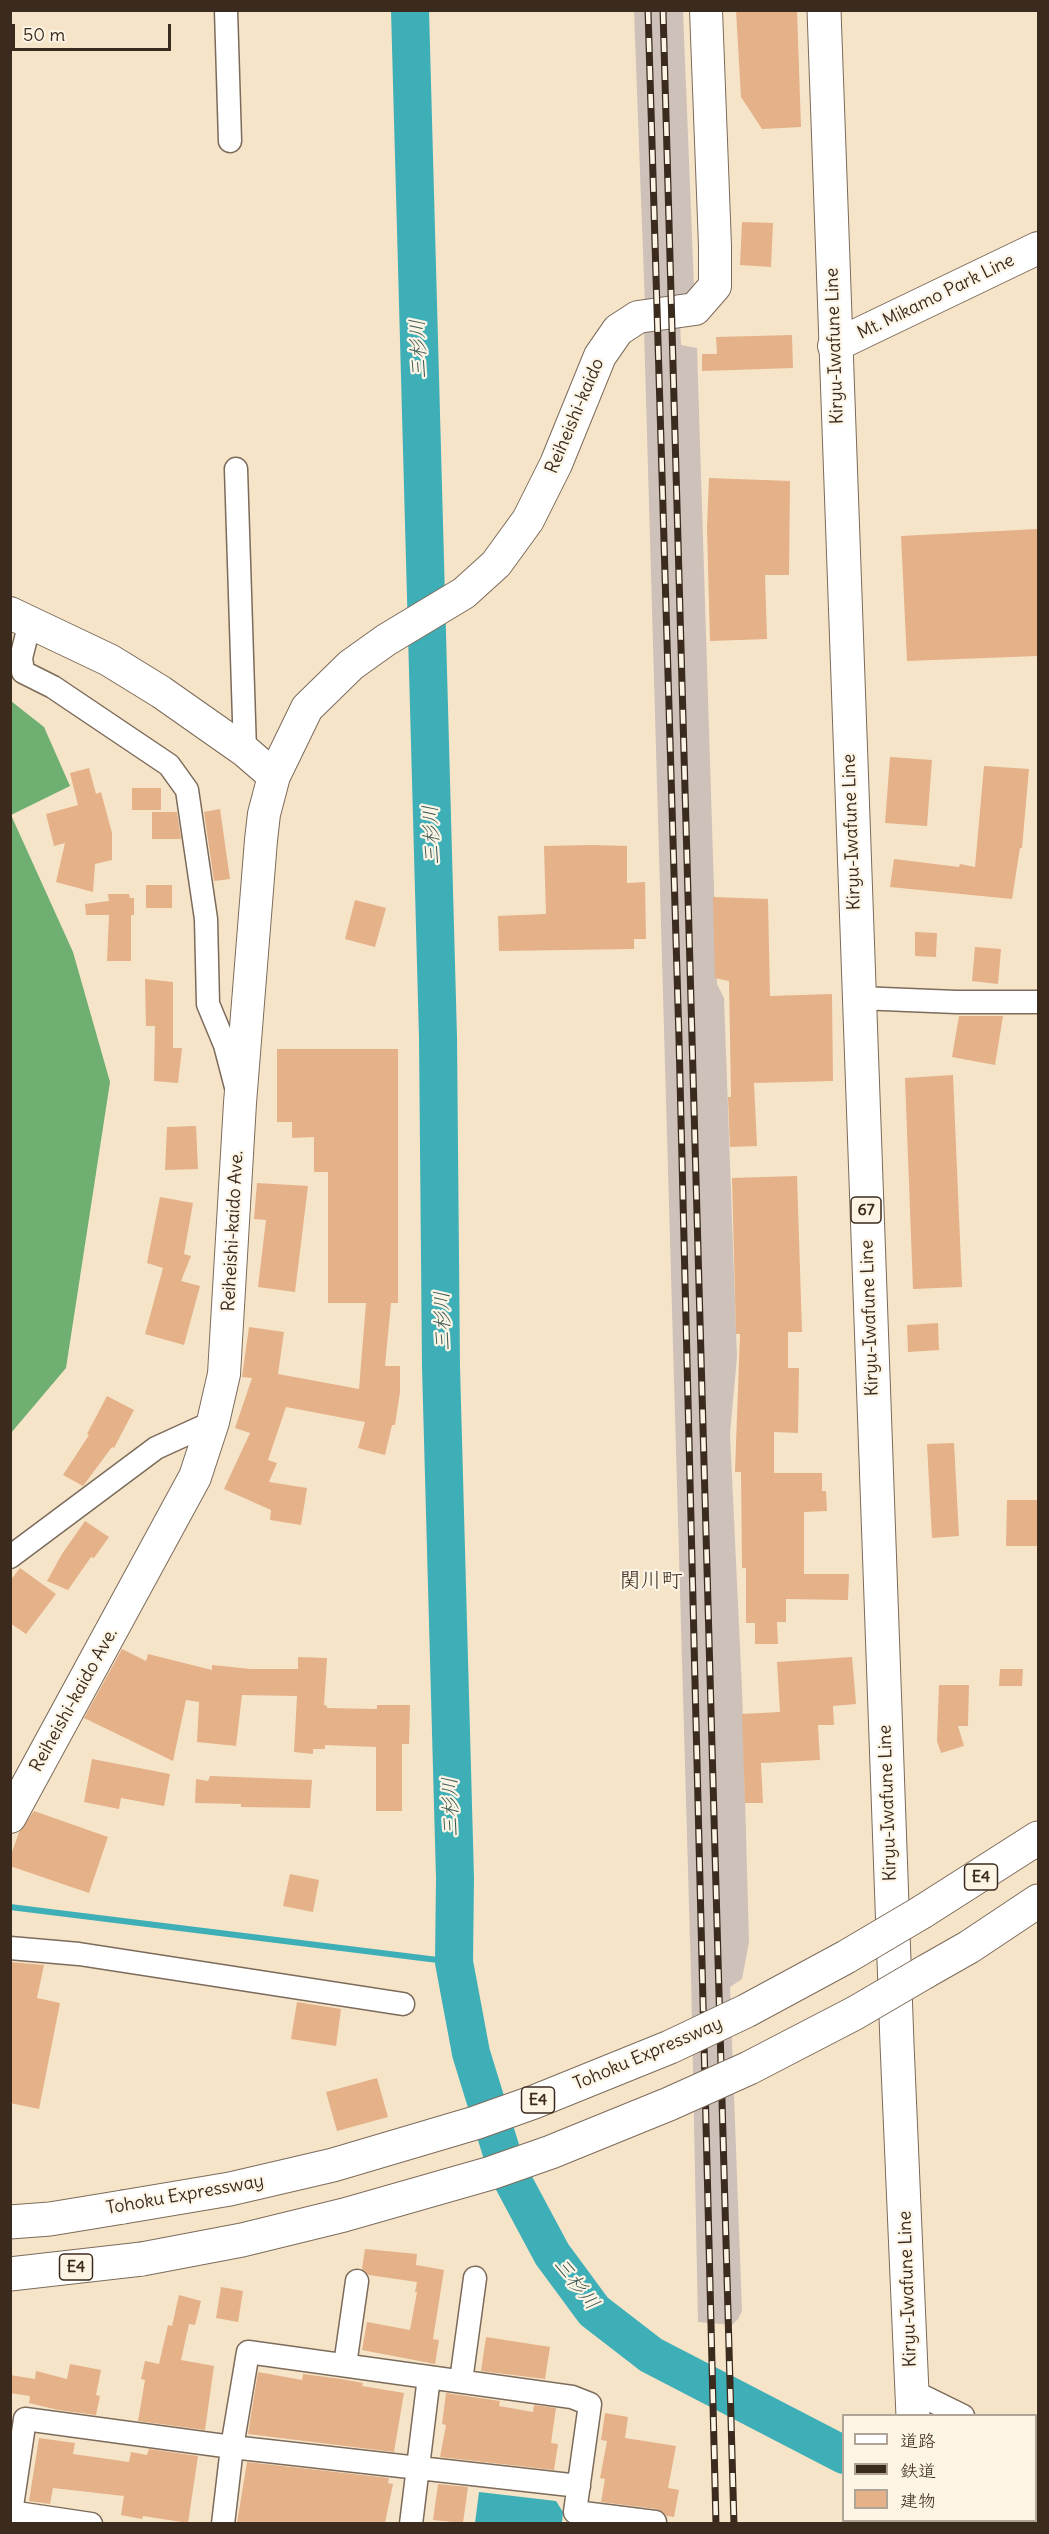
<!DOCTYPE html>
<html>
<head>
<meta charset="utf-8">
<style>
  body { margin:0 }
  #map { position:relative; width:1049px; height:2534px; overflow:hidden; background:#f6e4c9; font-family:Delius,"Klee One",sans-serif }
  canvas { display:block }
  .frame { position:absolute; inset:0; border:12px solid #3b2a1e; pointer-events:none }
  .legend { position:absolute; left:842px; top:2414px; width:195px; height:108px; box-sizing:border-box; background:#fcf5e5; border:2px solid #afa495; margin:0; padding:8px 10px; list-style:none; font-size:18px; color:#3b2a1e }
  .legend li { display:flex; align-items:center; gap:12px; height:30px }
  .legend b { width:30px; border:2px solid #afa495 }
  .scale { position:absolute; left:12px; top:24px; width:159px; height:27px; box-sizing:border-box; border:3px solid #3b2a1e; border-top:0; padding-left:8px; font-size:18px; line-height:21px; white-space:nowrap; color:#3b2a1e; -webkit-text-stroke:4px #fcf5e5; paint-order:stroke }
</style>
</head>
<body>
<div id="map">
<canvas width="1049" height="2534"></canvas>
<div class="frame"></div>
<ul class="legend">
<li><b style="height:8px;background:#fff"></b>道路</li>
<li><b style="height:8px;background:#3b2a1e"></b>鉄道</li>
<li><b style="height:16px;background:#e4b188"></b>建物</li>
</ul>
<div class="scale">50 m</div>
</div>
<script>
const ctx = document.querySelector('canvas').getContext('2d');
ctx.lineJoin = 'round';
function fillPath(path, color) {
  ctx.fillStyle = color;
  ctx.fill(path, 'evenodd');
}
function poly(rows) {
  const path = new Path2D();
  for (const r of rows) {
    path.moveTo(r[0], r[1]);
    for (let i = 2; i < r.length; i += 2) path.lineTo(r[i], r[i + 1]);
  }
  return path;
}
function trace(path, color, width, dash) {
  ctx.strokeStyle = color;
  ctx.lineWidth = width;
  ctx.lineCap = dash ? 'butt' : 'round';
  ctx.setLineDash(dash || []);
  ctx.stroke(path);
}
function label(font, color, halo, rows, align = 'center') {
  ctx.font = font + ' Delius,"Klee One",sans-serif';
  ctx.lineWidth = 4.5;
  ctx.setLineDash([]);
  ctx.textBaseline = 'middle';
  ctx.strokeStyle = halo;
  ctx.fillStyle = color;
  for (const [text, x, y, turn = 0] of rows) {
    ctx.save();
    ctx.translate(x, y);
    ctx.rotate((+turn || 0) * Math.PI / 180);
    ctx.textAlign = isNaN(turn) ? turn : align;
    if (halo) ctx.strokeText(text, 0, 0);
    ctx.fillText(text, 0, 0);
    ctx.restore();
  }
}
fillPath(poly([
  [634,11,683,11,694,286,688,295,645,306],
  [680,322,681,345,697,348,717,984,724,998,737,1357,730,1434,742,1689,749,1942,742,1979,730,1987,742,2311,738,2319,732,2325,698,2322,691,1975,644,329]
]), '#cec1b9');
fillPath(poly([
  [11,701,44,727,70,786,11,815,73,952,110,1082,66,1368,11,1433]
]), '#6faf71');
fillPath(poly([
  [479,2492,556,2501,563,2512,562,2523,475,2523]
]), '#3eafb7');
trace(poly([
  [10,1907,454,1962]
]), '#3eafb7', 6);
trace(poly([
  [410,10,438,1037,441,1367,455,1878,454,1962,471,2053,507,2170,552,2254,594,2311,651,2355,844,2455],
  [966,2520,975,2524]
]), '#3eafb7', 38);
fillPath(poly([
  [736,10,797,10,801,127,762,129,741,97],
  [742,222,773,223,771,267,740,265],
  [792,335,793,368,702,371,702,354,717,354,716,337],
  [709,478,790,481,789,575,765,575,767,639,710,641,707,528],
  [1038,529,1038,656,907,661,901,536],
  [890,757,932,760,927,826,885,823],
  [984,766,1029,769,1022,848,1020,848,1012,899,890,887,894,859,959,867,960,864,975,867],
  [89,768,96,794,101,792,112,833,112,860,95,864,93,892,56,882,65,843,54,846,46,814,78,805,70,773],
  [132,788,161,788,161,810,132,810],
  [220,809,230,879,214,881,204,812],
  [152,812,177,812,181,839,152,839],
  [592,845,627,846,627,883,645,882,646,939,634,939,634,949,499,951,498,916,546,914,544,846],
  [146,885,172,885,172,908,146,908],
  [108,894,129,894,130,898,134,898,134,915,131,915,131,961,107,961,109,915,86,915,85,904,109,901],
  [713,897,768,899,770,996,832,994,833,1081,754,1083,757,1146,730,1147,728,1097,731,1097,729,981,715,978],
  [355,900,386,908,375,947,345,939],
  [915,932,937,933,936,957,915,956],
  [975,947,1001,949,998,984,972,981],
  [145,979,173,982,173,1048,182,1048,178,1083,154,1081,155,1026,146,1026],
  [959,1016,1003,1016,995,1065,952,1057],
  [277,1049,398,1049,398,1303,391,1303,385,1366,400,1366,400,1392,395,1425,392,1425,385,1455,358,1448,365,1422,286,1407,268,1460,277,1463,269,1482,307,1488,301,1525,270,1520,271,1510,224,1489,250,1433,235,1428,252,1378,242,1377,249,1327,284,1332,278,1374,359,1389,366,1303,328,1303,328,1172,314,1172,314,1137,292,1138,292,1122,277,1122],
  [953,1075,962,1287,913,1289,905,1078],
  [196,1126,198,1169,165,1170,167,1127],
  [797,1176,802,1332,788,1332,788,1368,799,1368,798,1433,774,1432,774,1473,822,1473,822,1491,826,1491,827,1511,804,1512,804,1574,849,1574,848,1600,786,1599,786,1622,777,1622,778,1644,755,1644,755,1623,746,1623,746,1568,742,1568,741,1472,735,1472,740,1334,736,1334,732,1178],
  [257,1183,308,1186,295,1292,258,1287,266,1220,254,1219],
  [160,1197,193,1203,184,1254,191,1256,181,1281,200,1286,184,1345,145,1334,163,1268,147,1263],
  [938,1323,939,1350,908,1352,907,1325],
  [107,1396,134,1410,114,1448,112,1447,83,1486,63,1475,89,1435,87,1434],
  [954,1443,959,1536,932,1538,927,1444],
  [1007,1500,1038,1500,1038,1546,1006,1546],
  [85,1521,109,1537,94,1558,91,1557,68,1590,47,1581,62,1554],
  [20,1568,56,1594,26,1634,10,1623,10,1581],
  [122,1649,146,1661,148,1654,212,1670,212,1665,251,1669,298,1669,298,1657,327,1658,324,1705,327,1706,327,1708,377,1709,377,1705,410,1705,409,1744,402,1744,402,1811,376,1811,376,1747,325,1745,325,1749,313,1749,313,1754,294,1752,297,1696,242,1695,236,1746,197,1742,199,1702,186,1700,173,1761,84,1718],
  [852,1657,856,1704,833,1706,834,1725,818,1725,820,1760,761,1763,763,1803,745,1803,742,1714,780,1712,777,1662],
  [1000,1669,1023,1669,1022,1686,999,1686],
  [939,1685,969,1685,968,1726,958,1726,964,1746,941,1753,937,1741],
  [92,1759,170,1774,164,1806,121,1798,119,1809,84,1802],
  [210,1776,312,1780,310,1808,241,1807,241,1804,195,1803,196,1779,208,1781],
  [34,1811,108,1837,89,1893,10,1866,10,1858,19,1832],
  [290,1874,319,1880,313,1912,283,1906],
  [10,1962,44,1965,37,1998,60,2003,39,2109,10,2103],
  [297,2002,341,2009,336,2046,291,2039],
  [377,2078,388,2117,337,2131,326,2092],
  [365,2249,417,2254,416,2265,444,2270,433,2339,439,2340,435,2364,362,2350,367,2322,410,2330,417,2292,415,2292,417,2282,369,2275,362,2269],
  [221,2287,243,2291,238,2322,216,2318],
  [179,2295,201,2301,195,2325,189,2324,181,2360,214,2366,205,2430,138,2421,145,2380,141,2379,145,2361,159,2364,168,2325,172,2326],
  [486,2337,550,2347,545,2379,481,2371],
  [70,2364,101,2370,96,2395,100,2396,96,2415,58,2410,29,2403,30,2396,10,2393,10,2375,35,2379,36,2371,67,2379],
  [258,2372,302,2380,303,2374,341,2379,363,2383,362,2386,404,2393,394,2452,248,2434],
  [446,2393,500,2401,499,2406,533,2412,534,2405,556,2408,551,2443,558,2444,554,2470,440,2457,446,2425,442,2424],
  [605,2413,628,2417,625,2438,676,2446,668,2488,679,2490,674,2517,667,2516,657,2509,601,2502,605,2479,600,2478,607,2441,601,2440],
  [39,2438,75,2443,73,2454,129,2462,131,2452,147,2455,149,2449,198,2456,188,2523,143,2516,142,2519,121,2515,124,2496,53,2488,50,2504,29,2501],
  [247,2462,389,2478,388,2483,393,2484,385,2523,237,2523],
  [438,2484,468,2487,463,2523,433,2520]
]), '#e4b188');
const street = poly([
  [226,10,230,141],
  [236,469,245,751],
  [30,622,21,658,23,672,53,687,169,765,187,790,206,919,208,1004,225,1045,236,1087],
  [859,998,956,1002,1038,1002],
  [10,1557,156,1448,213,1422],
  [10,1948,79,1954,403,2004],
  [345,2365,357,2281],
  [461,2381,475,2278],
  [912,2391,963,2416],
  [1036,2449,1038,2450],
  [10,2512,91,2524],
  [11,2513,25,2419,232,2447,579,2486],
  [223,2524,232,2447,248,2352,572,2397,590,2404,575,2512,655,2522],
  [411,2524,429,2377]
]);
const secondary = poly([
  [834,346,1038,248],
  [10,613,109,660,161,692,245,751,274,776],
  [10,1817,195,1477,213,1422,224,1374,240,1103,261,840,264,814,274,776,307,708,351,665,386,640,464,593,496,564,528,520,556,464,600,356,618,330,638,317,695,309,715,286,715,246,706,10]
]);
const primary = poly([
  [824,10,897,2044,913,2416],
  [917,2520,918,2524]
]);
const highway = poly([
  [922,1912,1038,1838],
  [925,1972,969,1947,1038,1901],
  [10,2222,50,2219,123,2207],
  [10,2274,142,2259]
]);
trace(street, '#7c6b5a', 25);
trace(secondary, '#7c6b5a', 34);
trace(primary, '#7c6b5a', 35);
trace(highway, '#7c6b5a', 35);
trace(street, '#fff', 22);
trace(secondary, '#fff', 32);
trace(primary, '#fff', 33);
trace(highway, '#fff', 33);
const rail = poly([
  [648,10,679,1039,716,2524],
  [663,10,734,2524]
]);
trace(rail, '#3b2a1e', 7);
trace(rail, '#fcf5e5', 4.5, [14]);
const highwayBridge = poly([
  [123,2207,230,2189,333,2165,475,2123,534,2102,670,2047,746,2011,846,1957,922,1912],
  [142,2259,242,2240,344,2215,491,2173,551,2152,669,2104,749,2068,855,2013,925,1972]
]);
trace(highwayBridge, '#7c6b5a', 35, []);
trace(highwayBridge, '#fff', 33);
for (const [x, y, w] of [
  [866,1210,30],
  [981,1877,33],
  [538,2100,33],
  [76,2267,33]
]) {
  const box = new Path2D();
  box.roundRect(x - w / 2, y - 13, w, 26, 4.5);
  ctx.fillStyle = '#fcf5e5';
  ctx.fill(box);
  trace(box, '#3b2a1e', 1.5);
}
label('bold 16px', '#3b2a1e', null, [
  ["67",866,1210],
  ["E4",981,1877],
  ["E4",538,2100],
  ["E4",76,2267]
]);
label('18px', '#3b2a1e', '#fcf5e5', [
  ["Mt. Mikamo Park Line",936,297,-26],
  ["Kiryu-Iwafune Line",835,346,-92],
  ["Reiheishi-kaido",575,416,-67],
  ["Kiryu-Iwafune Line",852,832,-92],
  ["Reiheishi-kaido Ave.",233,1231,-87],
  ["Kiryu-Iwafune Line",870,1318,-92],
  ["Reiheishi-kaido Ave.",74,1700,-61],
  ["Kiryu-Iwafune Line",888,1803,-92],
  ["Tohoku Expressway",648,2054,-23],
  ["Tohoku Expressway",185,2195,-10],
  ["Kiryu-Iwafune Line",908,2289,-92]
]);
label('italic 20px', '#3c5954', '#fcf5e5', [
  ["三杉川",419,349,-92],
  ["三杉川",432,835,-92],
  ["三杉川",443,1321,-91],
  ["三杉川",451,1807,-91],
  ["三杉川",576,2284,52]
]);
label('21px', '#3b2a1e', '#fcf5e5', [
  ["関川町",651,1581]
]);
</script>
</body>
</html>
